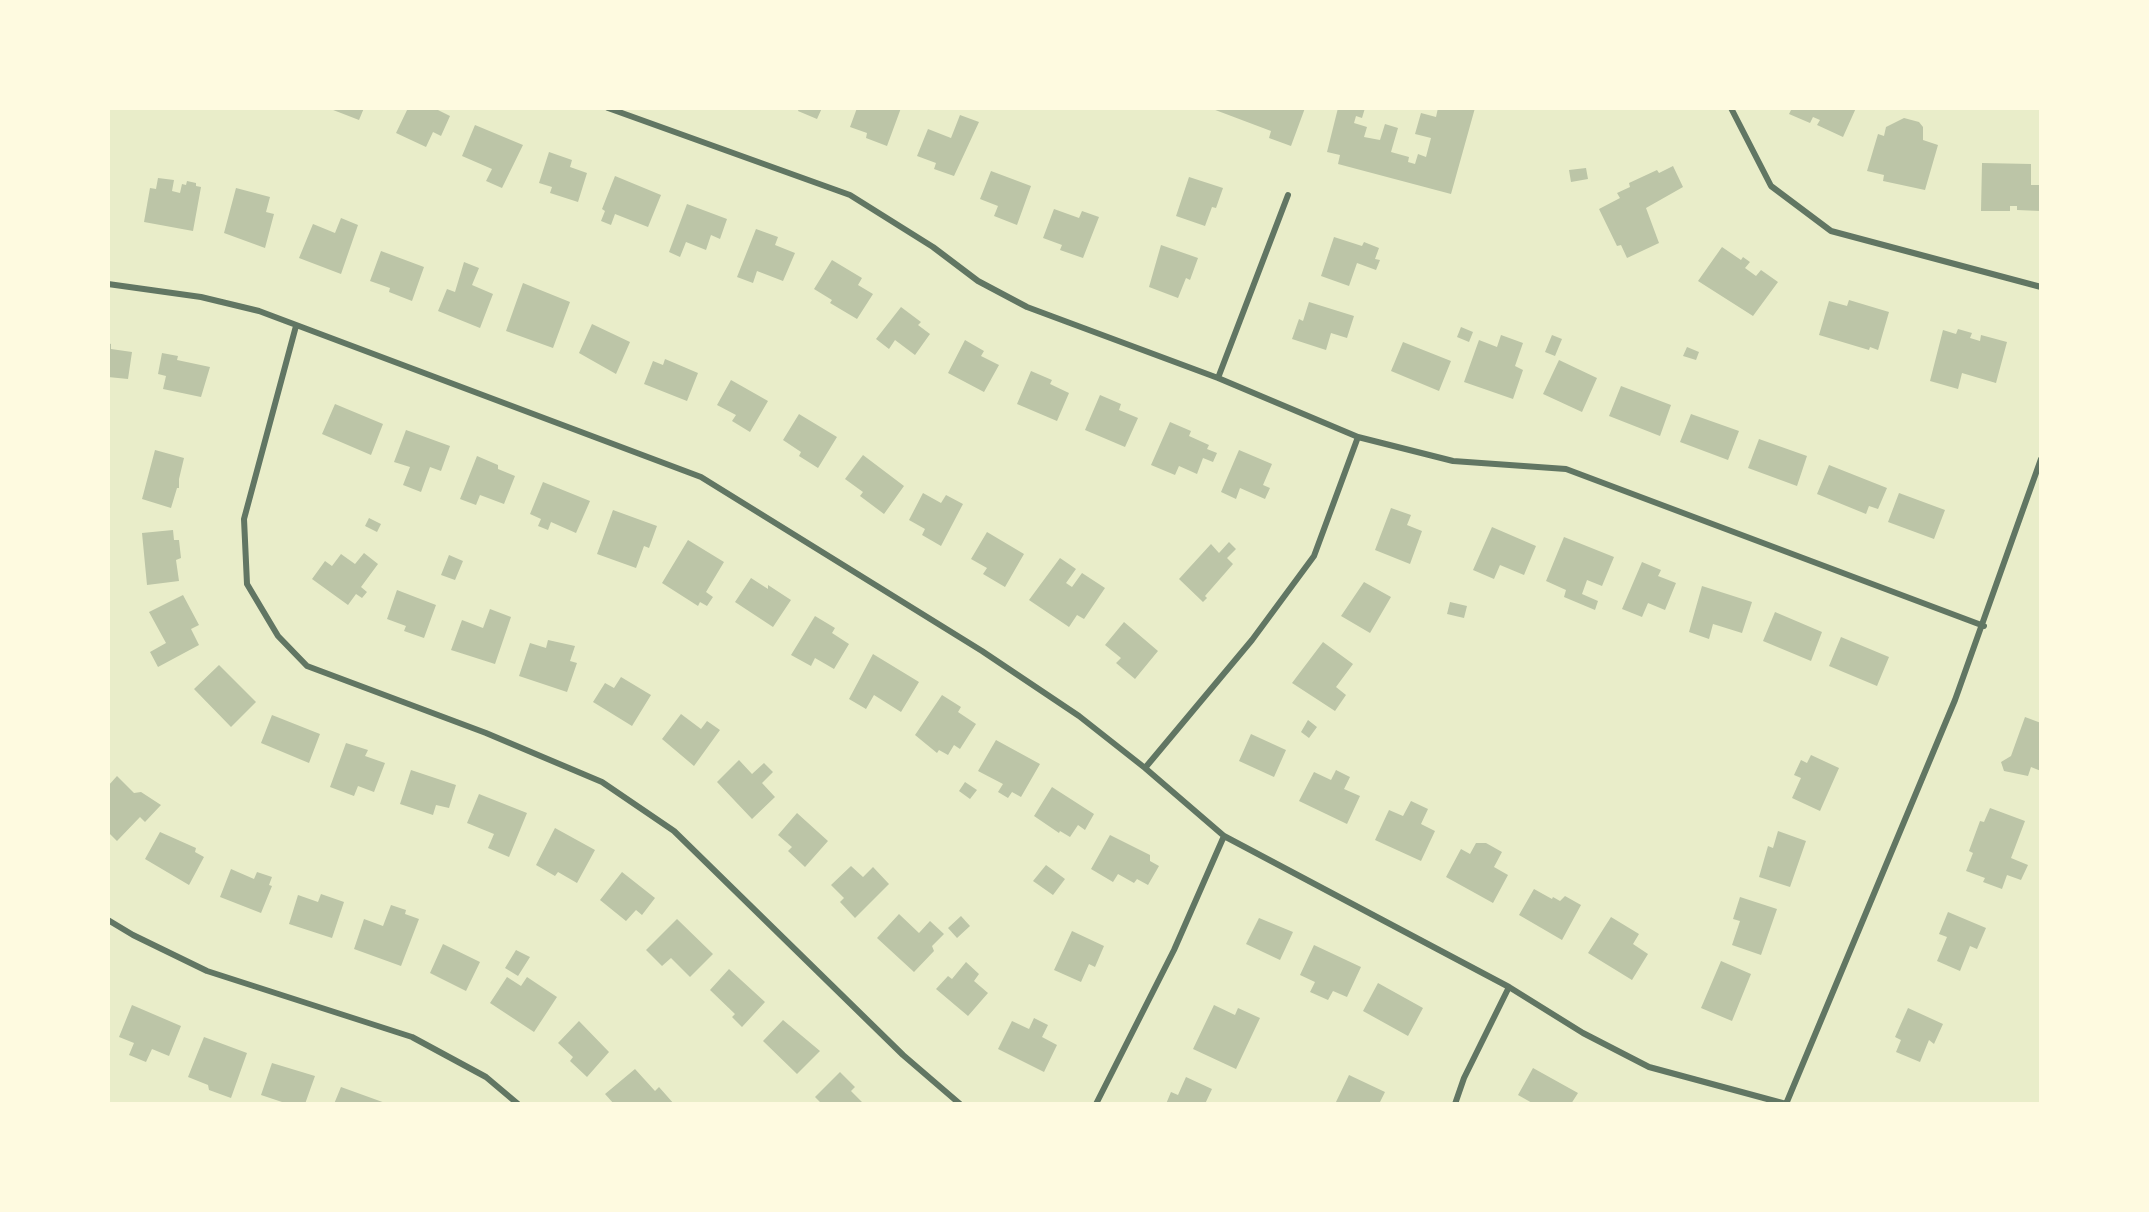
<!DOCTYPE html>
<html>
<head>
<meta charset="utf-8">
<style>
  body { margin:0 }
  #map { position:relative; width:2149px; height:1212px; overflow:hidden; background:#e9edc9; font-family:"Titillium Web",sans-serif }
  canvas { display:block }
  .frame { position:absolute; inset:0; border:110px solid #fefae0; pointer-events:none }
</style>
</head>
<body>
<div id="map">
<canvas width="2149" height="1212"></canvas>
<div class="frame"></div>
</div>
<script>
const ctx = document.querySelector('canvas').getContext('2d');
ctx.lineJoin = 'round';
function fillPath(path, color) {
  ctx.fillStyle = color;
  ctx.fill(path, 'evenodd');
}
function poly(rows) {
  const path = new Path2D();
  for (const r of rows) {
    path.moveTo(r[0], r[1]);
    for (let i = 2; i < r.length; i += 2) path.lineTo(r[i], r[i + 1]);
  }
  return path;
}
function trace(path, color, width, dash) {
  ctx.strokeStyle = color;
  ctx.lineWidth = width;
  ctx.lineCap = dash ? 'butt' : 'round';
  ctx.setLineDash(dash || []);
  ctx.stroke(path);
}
fillPath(poly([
  [328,108,364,108,359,120],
  [408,108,434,108,450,116,441,136,433,132,426,147,396,133],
  [799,108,822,108,817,119,798,111],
  [857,108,901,108,887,146,866,138,867,133,850,127],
  [1210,108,1305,108,1291,146,1269,138,1271,131],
  [1338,108,1365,108,1362,118,1356,116,1354,123,1367,127,1364,137,1380,140,1385,124,1398,128,1391,152,1409,157,1408,162,1415,164,1418,154,1426,157,1431,138,1415,134,1421,113,1436,117,1438,108,1475,108,1451,194,1338,164,1340,155,1327,152],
  [1792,108,1856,108,1843,137,1817,125,1820,120,1813,117,1810,123,1789,114],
  [960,115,979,122,954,176,934,169,936,163,917,156,928,129,951,138],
  [1904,118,1919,122,1923,127,1923,140,1938,145,1925,190,1883,181,1884,175,1867,171,1878,134,1884,136,1886,127],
  [475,125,523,145,502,188,486,181,492,169,462,156],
  [549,152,572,160,570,167,587,173,578,202,550,193,552,187,539,183],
  [1982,163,2031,164,2031,185,2041,185,2040,211,2017,210,2017,206,2010,206,2010,211,1981,211],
  [1673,166,1683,187,1646,208,1659,243,1627,258,1621,245,1617,246,1599,209,1620,198,1617,193,1630,187,1629,183,1657,170,1659,173],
  [1586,168,1588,179,1571,182,1569,170],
  [991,171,1031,186,1017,225,994,216,998,206,980,199],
  [615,176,661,195,648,227,615,214,611,225,601,221,605,211,602,209],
  [1189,177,1223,188,1216,208,1212,207,1205,226,1176,216],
  [158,178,174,180,172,191,180,193,182,184,186,185,187,181,196,183,196,186,201,187,193,231,144,222,150,188,156,189],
  [236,188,270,197,266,212,274,214,265,248,224,233],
  [687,204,727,219,720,239,711,235,706,250,686,242,680,257,669,252],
  [1054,209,1079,218,1082,211,1099,217,1083,258,1060,250,1062,245,1043,238],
  [341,218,358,225,341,274,299,258,313,224,335,233],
  [756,229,778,237,775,245,795,253,783,281,757,271,753,283,737,277],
  [1334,237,1362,246,1364,242,1379,248,1375,259,1380,260,1376,270,1357,263,1349,286,1321,276],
  [1161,245,1198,258,1190,280,1186,278,1178,298,1149,287],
  [1722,247,1741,260,1743,257,1750,262,1745,268,1756,276,1761,270,1778,282,1753,316,1698,281],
  [381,251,424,267,412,301,389,292,390,288,370,281],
  [832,260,862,278,858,285,873,294,857,319,830,303,832,300,814,289],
  [464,262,479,268,472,285,493,294,480,328,438,311,447,289,455,292],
  [523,283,570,302,553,348,506,331],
  [1849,300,1889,312,1878,350,1870,347,1869,350,1819,335,1829,301,1847,306],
  [1309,302,1354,316,1347,338,1331,333,1326,350,1292,339,1299,319,1303,321],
  [901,307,921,322,918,325,930,334,915,355,895,340,889,349,876,339],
  [592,324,630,342,616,374,579,353],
  [1461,327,1473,332,1469,342,1457,337],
  [1958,329,1972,333,1970,338,1980,341,1981,335,2007,342,1996,383,1962,373,1958,389,1930,381,1943,330,1956,334],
  [1501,335,1523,343,1515,366,1523,370,1513,399,1464,382,1479,340,1497,347],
  [1552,335,1562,339,1555,356,1545,352],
  [965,340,984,351,981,356,999,365,984,392,948,373],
  [1403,342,1451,361,1439,391,1391,371],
  [108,343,111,344,111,349,132,352,128,379,108,377],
  [1687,347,1699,352,1696,360,1683,356],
  [162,353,178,356,177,360,210,367,201,397,163,389,166,376,158,374],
  [665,359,698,373,687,401,644,384,653,361,663,365],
  [1559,360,1597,378,1582,412,1543,394],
  [1031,371,1052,380,1050,384,1069,393,1057,421,1017,404],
  [731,380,768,401,750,432,732,421,736,415,717,405],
  [1621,386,1671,405,1660,436,1609,416],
  [1100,395,1121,404,1119,410,1138,418,1125,447,1085,430],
  [335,404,383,424,371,455,322,434],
  [799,414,837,437,818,468,799,456,801,452,783,440],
  [1691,414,1739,431,1728,460,1680,442],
  [1170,422,1191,431,1189,436,1209,445,1207,449,1217,453,1213,462,1203,458,1197,474,1179,466,1175,475,1151,465],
  [406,430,450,446,441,471,430,467,421,492,403,485,410,467,394,462],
  [1759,439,1807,456,1797,486,1748,468],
  [155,450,184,458,179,479,179,488,177,488,171,508,142,499],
  [1239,450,1272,464,1263,485,1270,488,1265,499,1240,488,1236,499,1221,492],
  [863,455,904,486,884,514,860,496,863,492,845,479],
  [477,456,498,465,498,469,515,476,504,504,480,495,476,505,460,499],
  [1829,465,1887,488,1878,509,1869,506,1866,514,1817,494],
  [543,482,590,501,576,533,551,522,548,530,538,526,541,519,530,514],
  [923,493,941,503,946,495,963,504,941,546,922,535,925,529,909,520],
  [1899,493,1945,510,1934,539,1888,522],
  [1391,508,1411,515,1407,525,1422,531,1410,564,1375,550],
  [613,510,657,526,649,548,644,546,636,568,597,554],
  [369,518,381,524,377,532,365,526],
  [1492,527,1536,546,1524,575,1500,565,1494,579,1473,570],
  [173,530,174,540,179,540,181,558,176,560,179,581,147,585,142,533],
  [987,532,1024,554,1005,587,983,574,987,568,971,559],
  [1564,537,1614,557,1602,586,1587,580,1582,594,1598,601,1595,610,1564,597,1566,590,1546,581],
  [688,540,724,562,706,592,713,597,707,606,700,602,698,606,662,583],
  [1229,542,1236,549,1227,558,1233,564,1205,596,1207,598,1203,602,1179,579,1211,544,1219,553],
  [364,553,378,564,361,587,367,592,362,598,356,594,348,605,312,579,325,561,332,566,341,554,355,564],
  [449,555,463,561,455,580,441,575],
  [1060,558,1076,569,1066,583,1072,587,1082,573,1105,588,1084,619,1077,615,1069,627,1029,600],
  [1642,562,1661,570,1658,576,1676,583,1665,610,1648,603,1642,617,1622,609],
  [751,578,768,589,768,585,791,600,773,627,735,602],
  [1364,582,1391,597,1370,633,1341,616],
  [1702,586,1752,602,1742,633,1713,624,1709,639,1689,632],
  [397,590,436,605,424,638,404,631,406,626,387,619],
  [183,595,199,625,191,629,199,645,158,667,150,652,166,643,149,612],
  [1450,602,1467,606,1464,618,1447,614],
  [490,609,511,617,495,664,451,650,462,620,483,628],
  [1775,612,1822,632,1811,661,1763,641],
  [815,616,835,628,832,633,849,644,834,669,815,658,811,666,791,655],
  [1124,622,1158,651,1135,679,1116,663,1121,658,1105,645],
  [1841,637,1889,657,1877,686,1829,666],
  [548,640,575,646,570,661,577,663,567,692,519,676,530,643,546,648],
  [1323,642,1353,664,1336,687,1346,695,1335,711,1292,683],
  [873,654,919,682,901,712,874,695,866,709,849,699],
  [219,665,256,702,231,727,194,689],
  [621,677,651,695,632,726,593,702,605,683,614,688],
  [942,695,961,707,958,712,976,724,960,749,954,745,948,755,939,750,937,753,915,735],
  [681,714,701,729,707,721,720,730,694,766,662,739],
  [272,715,320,734,309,763,261,743],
  [2025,717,2041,723,2041,771,2031,767,2028,776,2004,771,2001,762,2011,756],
  [1308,720,1317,727,1309,738,1301,732],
  [1251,734,1286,750,1274,777,1239,761],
  [996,740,1040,764,1021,797,1012,792,1008,798,998,792,1003,784,978,771],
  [346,743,368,750,365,756,385,763,374,792,358,786,354,796,330,787],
  [1811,755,1839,768,1820,811,1792,798,1801,778,1794,775,1801,760,1807,763],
  [739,760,752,774,764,763,773,772,762,783,775,797,752,819,717,782],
  [411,770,456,785,449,808,436,805,433,815,400,804],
  [1336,770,1350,777,1344,789,1360,796,1347,824,1299,801,1314,772,1331,780],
  [117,776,134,793,141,792,161,805,145,822,140,817,117,841,108,832,108,786],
  [965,782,977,790,970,799,959,791],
  [1052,787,1094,814,1085,830,1078,825,1070,837,1060,831,1059,833,1034,816],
  [479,794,527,813,509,857,488,848,494,834,467,823],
  [1411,801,1428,809,1421,824,1435,831,1421,861,1375,840,1389,810,1403,816],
  [1990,808,2025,821,2011,858,2028,865,2021,880,2007,875,2002,889,1983,882,1985,878,1966,871,1973,853,1969,851,1980,821,1984,822],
  [797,813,828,841,805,867,788,851,792,847,778,835],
  [555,828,595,850,577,883,558,872,555,876,536,865],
  [1778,831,1806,841,1790,887,1759,877,1768,846,1773,848],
  [160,832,196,848,195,852,204,857,189,885,145,859],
  [1110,835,1150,855,1150,861,1159,866,1148,885,1137,879,1134,883,1118,874,1113,882,1091,869],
  [1476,843,1486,843,1502,852,1494,867,1508,875,1493,903,1446,877,1461,849,1470,854],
  [1046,865,1065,879,1053,895,1033,881],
  [851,866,863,877,873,867,889,884,855,918,840,902,844,898,831,885],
  [231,869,254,879,257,872,272,877,269,885,272,886,261,913,220,897],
  [622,872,655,898,642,915,636,910,626,921,600,900],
  [1534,889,1552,899,1553,897,1560,901,1565,896,1581,905,1562,940,1519,915],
  [321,894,344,902,332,938,289,924,298,895,318,902],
  [1740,897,1777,909,1761,955,1732,945,1740,921,1733,919],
  [391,905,406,910,405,914,419,919,401,966,354,949,364,919,383,926],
  [1948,912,1986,928,1977,949,1970,946,1960,971,1937,961,1947,937,1939,934],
  [899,914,919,933,930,921,944,934,932,946,934,951,914,972,877,938],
  [961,916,970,926,957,938,948,928],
  [1611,917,1639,934,1633,944,1648,954,1632,980,1588,953],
  [1259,918,1293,932,1280,960,1246,944],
  [677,919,713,954,690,977,671,958,662,966,646,950],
  [1072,931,1104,946,1095,967,1089,964,1081,982,1054,970],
  [443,944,480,962,466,991,430,973],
  [1314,945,1361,967,1347,997,1333,991,1328,1000,1310,992,1315,982,1300,975],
  [516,950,530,957,518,976,505,968],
  [1721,961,1751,974,1732,1021,1701,1008],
  [966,962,979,974,974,981,988,993,968,1016,936,989,948,976,952,979],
  [729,969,765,1002,742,1027,732,1017,735,1014,710,990],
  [507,977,521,986,527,977,557,997,534,1032,490,1003],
  [1378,983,1423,1008,1408,1036,1363,1011],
  [132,1005,181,1026,169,1056,152,1049,146,1062,129,1055,134,1043,119,1037],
  [1214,1005,1235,1015,1238,1008,1260,1018,1236,1069,1193,1049],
  [1908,1008,1943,1024,1934,1044,1929,1040,1920,1062,1896,1052,1901,1040,1895,1037],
  [1034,1018,1048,1025,1042,1037,1057,1045,1044,1072,998,1049,1012,1021,1029,1029],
  [783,1020,820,1051,797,1074,763,1041],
  [579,1021,609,1052,587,1077,570,1061,573,1057,558,1043],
  [204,1037,247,1053,231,1098,209,1090,208,1085,188,1077],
  [272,1063,315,1076,305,1104,288,1104,261,1095],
  [1533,1068,1578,1093,1571,1104,1534,1104,1518,1095],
  [635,1069,655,1091,659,1087,674,1104,614,1104,605,1094],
  [840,1072,855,1087,851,1091,864,1104,822,1104,815,1097],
  [1349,1075,1385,1092,1379,1104,1335,1104],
  [1186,1077,1212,1089,1205,1104,1166,1104,1171,1092,1178,1095],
  [341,1087,388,1104,334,1104]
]), '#bcc5a7');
trace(poly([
  [608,108,850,195,933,247,978,281,1027,307,1218,378,1358,437,1453,461,1566,469,1984,626],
  [1731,108,1771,186,1831,231,2041,287],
  [108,284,201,297,259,311,701,477,982,651,1079,716,1145,768,1224,836,1509,987,1583,1033,1649,1067,1786,1104,1955,700,2041,459],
  [296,326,244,519,247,584,278,636,307,666,486,733,602,782,674,831,903,1055,960,1104],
  [1218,378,1288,195],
  [1145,768,1252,640,1314,556,1358,437],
  [108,920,133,935,207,971,412,1037,486,1077,518,1104],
  [1096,1104,1174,950,1224,836],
  [1455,1104,1464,1078,1509,987]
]), '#617663', 6);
</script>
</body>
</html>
